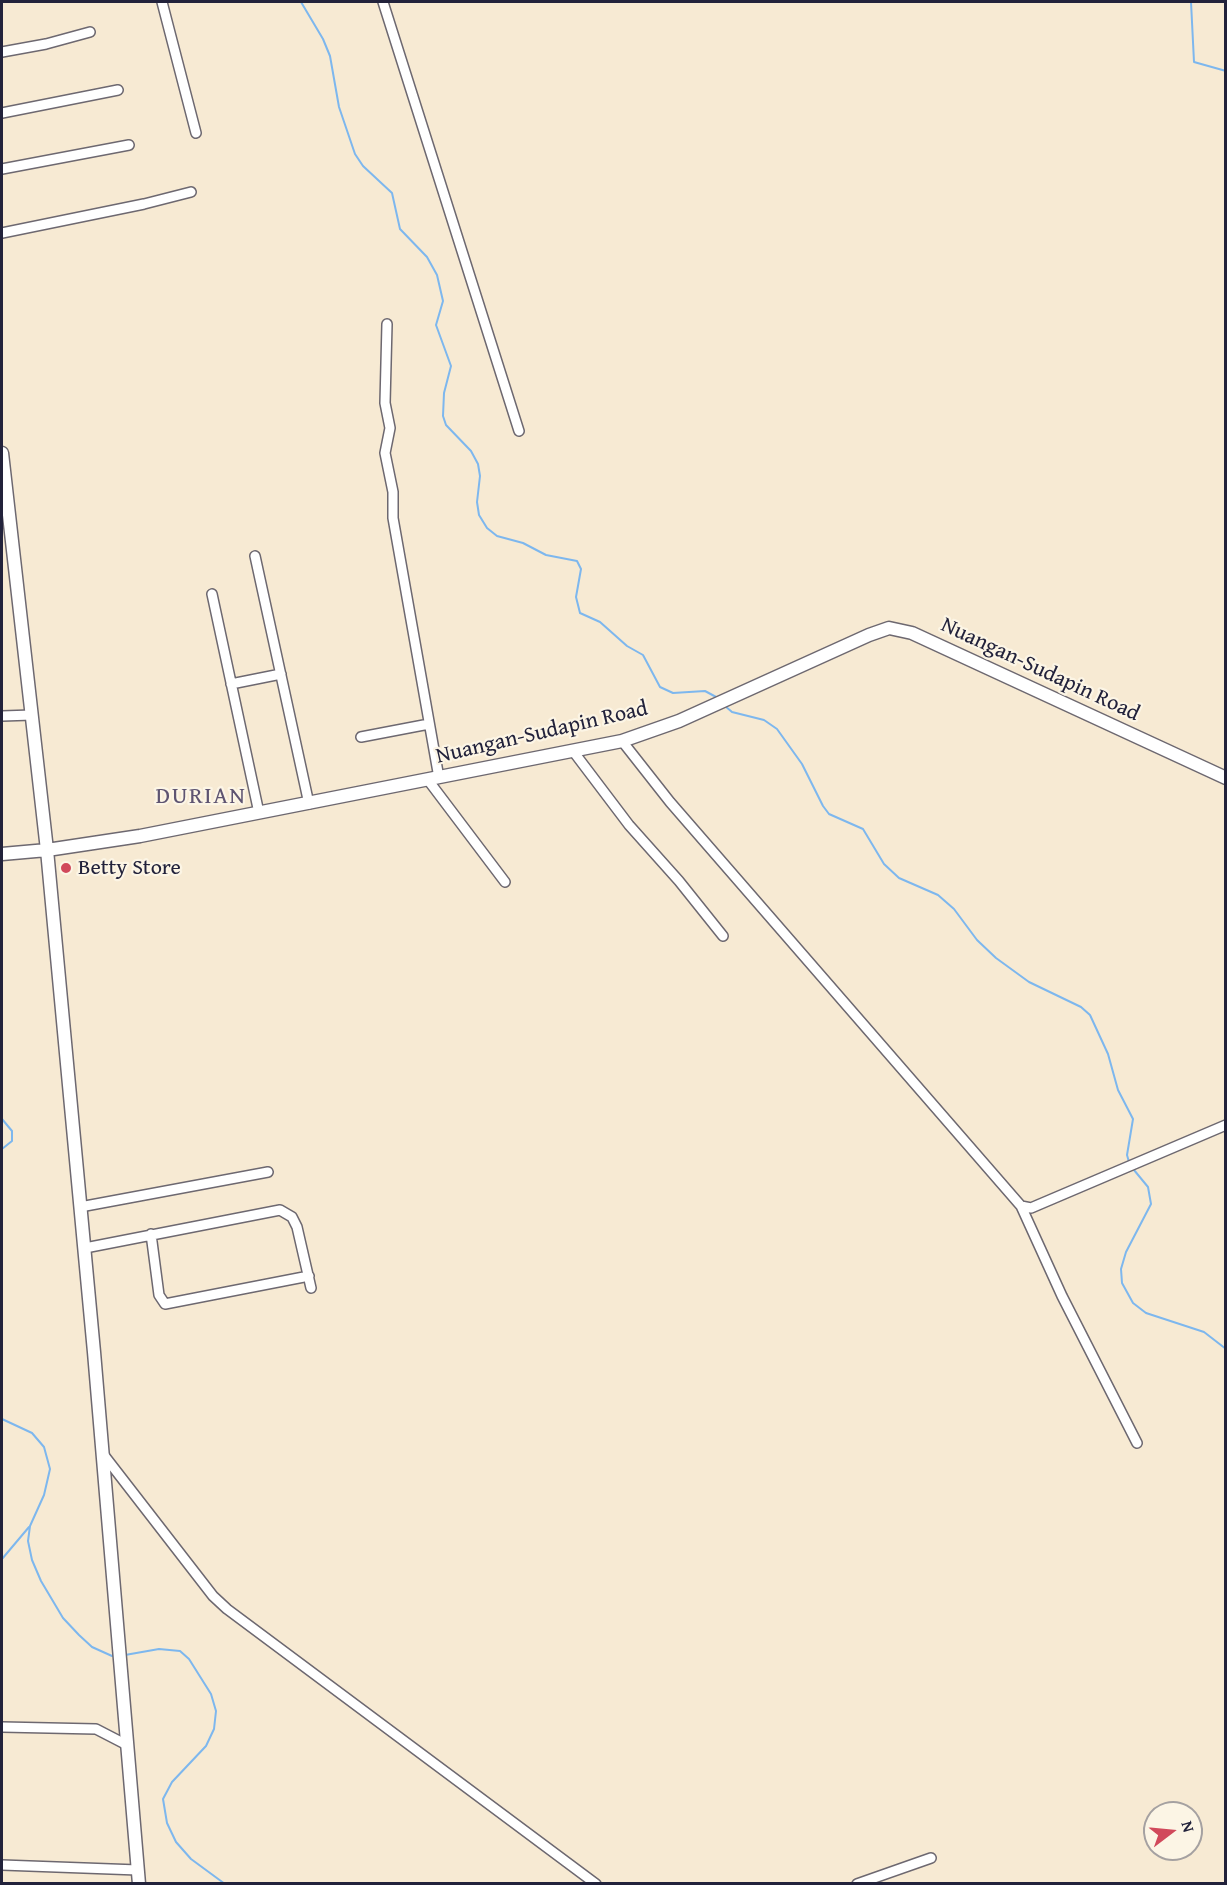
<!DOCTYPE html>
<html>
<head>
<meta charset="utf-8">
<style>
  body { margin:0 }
  #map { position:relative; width:1227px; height:1885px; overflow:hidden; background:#f7ead3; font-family:"Gentium Book Plus",serif }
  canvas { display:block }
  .frame { position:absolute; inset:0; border:3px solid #22223b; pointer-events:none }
  .north { position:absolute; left:1143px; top:1801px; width:60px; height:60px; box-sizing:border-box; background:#fcf5e5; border:2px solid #a5a1a1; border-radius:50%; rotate:74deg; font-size:16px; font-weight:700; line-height:24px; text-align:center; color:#22223b }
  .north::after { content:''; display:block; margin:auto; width:21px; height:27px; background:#d1495b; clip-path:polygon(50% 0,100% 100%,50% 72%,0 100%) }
</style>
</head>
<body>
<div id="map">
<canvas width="1227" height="1885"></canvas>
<div class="frame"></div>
<div class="north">N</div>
</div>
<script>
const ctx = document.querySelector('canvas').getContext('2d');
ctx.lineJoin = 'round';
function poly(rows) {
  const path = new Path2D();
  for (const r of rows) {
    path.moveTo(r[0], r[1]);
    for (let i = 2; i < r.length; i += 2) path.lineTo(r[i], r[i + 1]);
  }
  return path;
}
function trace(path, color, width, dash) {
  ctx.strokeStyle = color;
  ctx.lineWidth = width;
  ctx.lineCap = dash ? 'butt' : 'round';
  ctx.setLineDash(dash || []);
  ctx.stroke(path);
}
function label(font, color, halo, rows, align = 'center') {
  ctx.font = font + ' "Gentium Book Plus",serif';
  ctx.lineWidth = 4.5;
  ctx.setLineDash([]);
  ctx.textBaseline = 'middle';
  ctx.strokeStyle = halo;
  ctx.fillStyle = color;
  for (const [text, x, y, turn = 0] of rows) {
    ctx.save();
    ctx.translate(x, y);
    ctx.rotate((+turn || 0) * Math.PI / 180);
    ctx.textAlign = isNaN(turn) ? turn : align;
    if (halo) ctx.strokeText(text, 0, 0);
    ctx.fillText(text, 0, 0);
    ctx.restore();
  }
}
trace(poly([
  [301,2,323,39,330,56,339,107,355,154,363,166,392,193,400,229,427,257,437,275,443,301,436,325,451,366,444,393,443,416,446,425,471,451,478,464,480,476,477,502,479,515,487,528,497,536,523,543,546,555,577,561,581,569,576,597,580,613,600,622,627,646,643,655,660,687,673,693,705,691,718,698],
  [1191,2,1194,62,1226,71],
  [725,706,732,712,764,720,777,729,802,764,823,806,829,814,863,829,884,864,899,878,938,895,954,909,977,940,996,958,1029,982,1081,1007,1090,1015,1108,1054,1118,1090,1133,1119,1127,1155,1129,1162],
  [2,1119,12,1131,12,1141,2,1149],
  [1134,1170,1148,1187,1151,1204,1126,1252,1121,1269,1122,1283,1133,1303,1146,1313,1204,1332,1226,1349],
  [2,1419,32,1433,44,1447,50,1469,44,1495,30,1526,28,1541,32,1560,41,1581,63,1618,79,1635,92,1647,112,1656],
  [2,1559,29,1527],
  [125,1655,159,1649,180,1651,189,1659,211,1694,216,1711,214,1729,206,1746,172,1782,163,1799,167,1823,176,1842,191,1859,225,1884]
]), '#7db7ee', 2);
const minor = poly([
  [162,2,196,133],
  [383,2,519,431],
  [2,52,46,44,90,32],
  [2,113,118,90],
  [2,169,129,145],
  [2,233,144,204,191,192],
  [387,324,385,403,390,428,385,453,393,492,393,518,439,778],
  [255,556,309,804],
  [212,594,259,813],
  [231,684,281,674],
  [2,716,32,715],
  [361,737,429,724],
  [622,741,670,802,1021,1206,1062,1296,1137,1443],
  [573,751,629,825,679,881,723,936],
  [428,780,505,882],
  [1021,1206,1031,1208,1038,1205,1226,1125],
  [80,1207,268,1172],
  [151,1234,159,1295,165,1304,309,1276],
  [85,1248,280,1210,292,1217,297,1227,311,1288],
  [103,1454,213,1596,227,1609,596,1884],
  [2,1727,96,1729,127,1745],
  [2,1865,138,1870],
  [857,1884,931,1858]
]);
const tertiary = poly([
  [2,453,47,850,94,1352,139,1884],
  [2,854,47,850,140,836,622,741,679,721,869,635,889,628,912,633,1226,778]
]);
trace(minor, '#6d6870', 12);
trace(tertiary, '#6d6870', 15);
trace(minor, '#fff', 9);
trace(tertiary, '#fff', 12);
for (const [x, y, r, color] of [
  [66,868,6,"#d1495b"]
]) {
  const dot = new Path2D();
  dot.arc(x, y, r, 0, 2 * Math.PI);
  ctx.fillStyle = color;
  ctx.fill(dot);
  trace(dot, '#fcf5e5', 2);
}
label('22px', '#22223b', '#fcf5e5', [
  ["Nuangan-Sudapin Road",1040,670,25],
  ["Nuangan-Sudapin Road",542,733,-13]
]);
label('22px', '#22223b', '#fcf5e5', [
  ["Betty Store",78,868]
], 'left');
ctx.letterSpacing = '1.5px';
label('24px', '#5e5471', '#fcf5e5', [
  ["DURIAN",201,797]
]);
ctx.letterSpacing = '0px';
</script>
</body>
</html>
